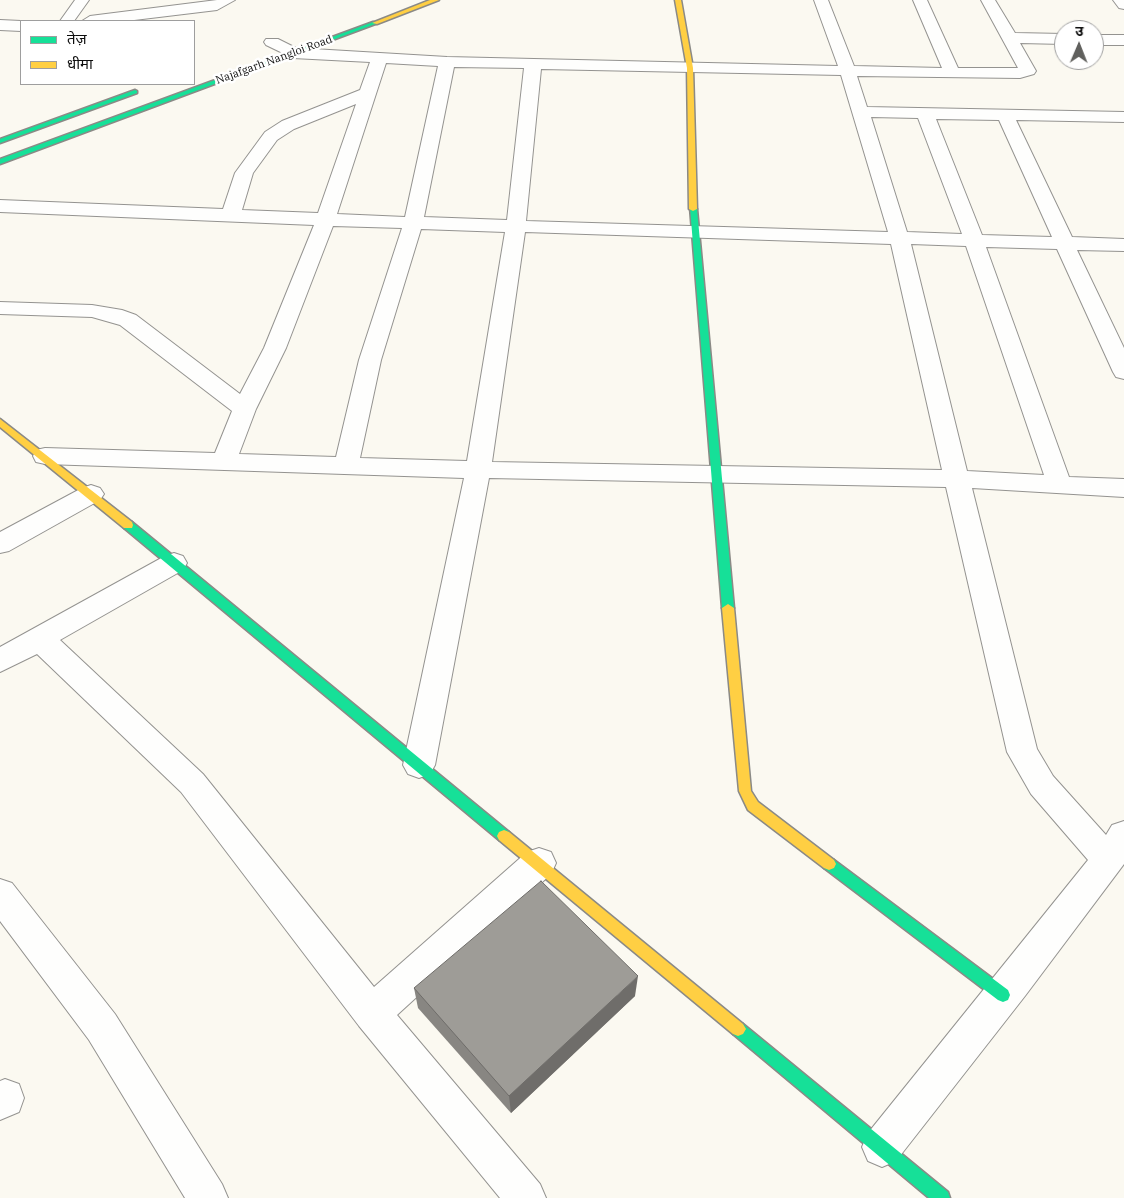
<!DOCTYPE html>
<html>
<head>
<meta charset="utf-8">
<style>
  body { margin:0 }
  #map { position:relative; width:1124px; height:1198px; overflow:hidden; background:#fbf9f1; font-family:"IBM Plex Serif","Noto Sans Devanagari",serif }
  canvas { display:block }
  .legend { position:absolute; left:20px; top:20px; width:175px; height:65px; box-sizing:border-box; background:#fff; border:1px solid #9e9e9e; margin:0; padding:6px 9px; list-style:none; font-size:15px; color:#0d0d0d }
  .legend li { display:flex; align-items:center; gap:10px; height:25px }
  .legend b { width:25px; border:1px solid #9e9e9e }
  .north { position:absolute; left:1054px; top:20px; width:50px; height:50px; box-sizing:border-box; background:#fff; border:1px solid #9e9e9e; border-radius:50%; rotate:1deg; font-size:14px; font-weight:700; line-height:20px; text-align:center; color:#0d0d0d }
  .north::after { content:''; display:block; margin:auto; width:18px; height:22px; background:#60605d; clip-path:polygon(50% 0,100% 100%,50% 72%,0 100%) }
</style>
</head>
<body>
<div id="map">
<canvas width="1124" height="1198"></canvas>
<ul class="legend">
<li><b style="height:6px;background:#16e098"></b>तेज़</li>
<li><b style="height:6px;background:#ffcf43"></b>धीमा</li>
</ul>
<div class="north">उ</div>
</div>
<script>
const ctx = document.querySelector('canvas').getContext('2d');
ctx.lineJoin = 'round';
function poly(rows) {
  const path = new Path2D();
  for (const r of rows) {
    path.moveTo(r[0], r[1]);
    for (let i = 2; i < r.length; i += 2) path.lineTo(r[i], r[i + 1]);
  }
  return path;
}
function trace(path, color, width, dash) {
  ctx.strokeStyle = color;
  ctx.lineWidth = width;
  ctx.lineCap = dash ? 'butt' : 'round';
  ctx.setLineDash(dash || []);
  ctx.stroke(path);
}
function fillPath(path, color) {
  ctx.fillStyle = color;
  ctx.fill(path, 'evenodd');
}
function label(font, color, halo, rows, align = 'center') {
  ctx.font = font + ' "IBM Plex Serif",serif';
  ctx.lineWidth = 5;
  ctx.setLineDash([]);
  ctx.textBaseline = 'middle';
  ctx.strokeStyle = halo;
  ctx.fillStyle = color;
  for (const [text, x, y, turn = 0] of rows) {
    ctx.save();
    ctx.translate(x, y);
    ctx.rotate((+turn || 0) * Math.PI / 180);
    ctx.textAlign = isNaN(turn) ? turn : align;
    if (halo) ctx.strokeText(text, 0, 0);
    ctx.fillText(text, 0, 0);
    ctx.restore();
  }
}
const street = poly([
  [75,0,89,0,74,21,60,21,75,0],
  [217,0,235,0,217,10,126,21,82,21,90,16,217,0],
  [814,0,828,0,854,66,942,68,913,0,927,0,958,68,1018,68,981,0,995,0,1015,33,1064,34,1064,44,1020,43,1036,71,1034,74,1020,78,857,76,867,107,1124,112,1124,122,1016,120,1072,237,1124,239,1124,251,1077,250,1124,348,1124,379,1116,377,1113,372,1057,249,986,247,1069,477,1124,479,1124,497,972,488,1037,749,1053,776,1106,835,1112,825,1124,821,1124,864,1025,996,896,1161,882,1167,868,1161,862,1147,868,1133,1088,860,1031,794,1007,752,946,487,489,478,435,765,430,774,419,778,408,774,403,765,464,478,45,464,36,462,33,456,36,450,45,448,215,453,232,411,120,325,92,317,0,314,0,302,92,305,122,310,136,315,240,394,264,348,314,225,0,212,0,200,223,209,235,173,265,132,282,121,360,90,370,62,293,58,266,45,264,42,266,39,278,39,296,48,447,57,838,66,814,0],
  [386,63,438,66,405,217,337,214,386,63],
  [454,67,524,68,507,220,424,217,454,67],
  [541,69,841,75,888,232,526,221,541,69],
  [356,104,318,213,242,210,253,173,277,140,294,129,356,104],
  [871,117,918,118,962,234,907,232,871,117],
  [936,119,999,120,1052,237,982,235,936,119],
  [333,226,402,228,359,360,336,457,239,454,256,409,286,348,333,226],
  [421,229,505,232,467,461,360,458,381,360,421,229],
  [525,232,891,244,942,470,492,462,525,232],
  [911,244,966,246,1044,475,967,471,911,244],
  [1113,0,1124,0,1124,9,1119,8,1113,0],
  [0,20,21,21,21,31,0,30,0,20],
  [1094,35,1124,35,1124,45,1094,45,1094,35],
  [91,485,100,488,104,494,100,500,9,551,0,553,0,532,82,488,91,485],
  [174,553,183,556,187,563,183,570,60,640,203,774,374,987,527,852,539,848,551,852,556,863,551,874,397,1015,540,1184,546,1198,500,1198,359,1026,181,792,37,654,0,672,0,647,165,556,174,553],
  [0,879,12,883,115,1014,222,1184,228,1198,185,1198,89,1040,0,921,0,879],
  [5,1079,19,1084,24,1098,19,1112,0,1120,0,1081,5,1079]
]);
const fast = poly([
  [373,22,378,23,0,164,0,159,373,22],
  [135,90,137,91,137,93,0,143,0,139,135,90],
  [690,207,697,209,734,608,728,612,722,608,690,207],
  [128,521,132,522,509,832,511,836,509,840,504,842,499,840,124,528,123,525,124,522,128,521],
  [829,858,834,860,1008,990,1010,995,1008,1000,1003,1002,998,1000,824,868,822,864,824,860,829,858],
  [738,1022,743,1024,948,1192,950,1198,929,1198,733,1034,730,1029,733,1024,738,1022]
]);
const slow = poly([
  [430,0,439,0,377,24,372,23,430,0],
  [675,0,681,0,693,68,697,209,693,211,689,209,687,68,675,0],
  [0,419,132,522,133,525,132,528,124,528,0,427,0,419],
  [728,604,734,608,751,791,758,802,834,860,836,864,834,868,829,870,824,868,748,810,739,791,722,608,728,604],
  [504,830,509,832,743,1024,746,1029,743,1034,738,1036,733,1034,499,840,497,836,499,832,504,830]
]);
trace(street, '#949390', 2);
trace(fast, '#8b8a86', 3);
trace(slow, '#8b8a86', 3);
fillPath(street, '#fefefd');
fillPath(fast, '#16e098');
fillPath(slow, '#ffcf43');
fillPath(poly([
  [414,988,635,996,511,1113,418,1008]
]), '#888682');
fillPath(poly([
  [638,976,635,996,511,1113,509,1096]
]), '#6f6d6a');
const building = poly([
  [541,881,638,976,509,1096,414,988,541,881]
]);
fillPath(building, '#9e9c97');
trace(building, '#6f6d6a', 1);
label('11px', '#0d0d0d', '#fff', [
  ["Najafgarh Nangloi Road",274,60,-20]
]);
</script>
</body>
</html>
